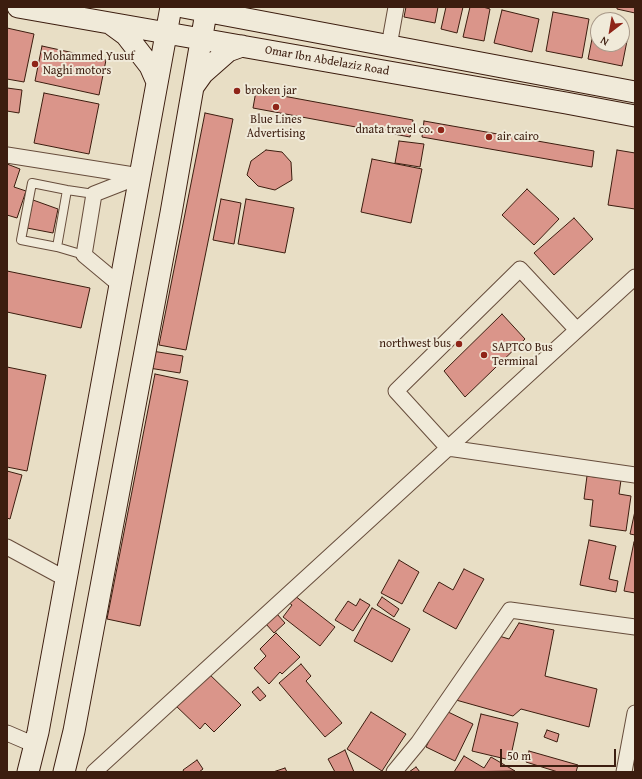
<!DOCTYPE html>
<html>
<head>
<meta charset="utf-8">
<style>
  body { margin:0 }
  #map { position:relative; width:642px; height:779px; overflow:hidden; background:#e8dec5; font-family:"Gentium Book Plus",serif }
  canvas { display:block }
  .frame { position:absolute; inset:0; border:8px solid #3c1d0f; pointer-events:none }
  .north { position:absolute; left:590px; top:12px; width:40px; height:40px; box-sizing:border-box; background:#f0ead9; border:1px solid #a89888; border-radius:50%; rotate:211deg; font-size:11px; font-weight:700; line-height:16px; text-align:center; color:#3c1d0f }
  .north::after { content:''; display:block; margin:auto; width:14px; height:18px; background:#8f2418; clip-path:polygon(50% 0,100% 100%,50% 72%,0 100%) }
  .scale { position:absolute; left:500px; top:749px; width:116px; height:18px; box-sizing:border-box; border:2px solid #3c1d0f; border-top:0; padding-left:5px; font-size:12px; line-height:14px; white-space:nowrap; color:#3c1d0f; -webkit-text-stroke:3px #f0ead9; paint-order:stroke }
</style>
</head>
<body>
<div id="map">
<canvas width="642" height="779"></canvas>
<div class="frame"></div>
<div class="north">N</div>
<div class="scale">50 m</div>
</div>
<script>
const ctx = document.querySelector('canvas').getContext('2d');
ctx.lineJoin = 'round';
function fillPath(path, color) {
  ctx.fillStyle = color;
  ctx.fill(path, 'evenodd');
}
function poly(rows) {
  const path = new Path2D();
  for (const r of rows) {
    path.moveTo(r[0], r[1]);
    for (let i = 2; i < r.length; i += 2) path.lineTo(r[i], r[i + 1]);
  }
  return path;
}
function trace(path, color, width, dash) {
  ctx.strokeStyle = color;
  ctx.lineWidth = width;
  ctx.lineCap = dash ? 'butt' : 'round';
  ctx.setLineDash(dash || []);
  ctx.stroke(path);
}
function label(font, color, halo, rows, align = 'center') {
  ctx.font = font + ' "Gentium Book Plus",serif';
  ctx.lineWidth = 4;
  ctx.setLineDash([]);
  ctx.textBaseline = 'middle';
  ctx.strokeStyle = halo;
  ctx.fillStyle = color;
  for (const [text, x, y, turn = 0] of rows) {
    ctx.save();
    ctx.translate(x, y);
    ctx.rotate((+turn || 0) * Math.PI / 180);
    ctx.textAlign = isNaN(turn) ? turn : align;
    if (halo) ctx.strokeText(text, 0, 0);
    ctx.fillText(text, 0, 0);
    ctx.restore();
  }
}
const building = poly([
  [406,7,438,7,435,23,404,17,406,7],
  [446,7,463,7,457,33,441,29,446,7],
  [470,7,483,7,490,9,484,41,463,37,470,7],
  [617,7,635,7,635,13,617,9,617,7],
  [502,10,539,19,532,52,494,43,502,10],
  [553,12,589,19,582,58,546,51,553,12],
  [595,24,598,25,598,44,622,44,622,30,629,31,622,66,588,59,595,24],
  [7,28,34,34,24,82,7,79,7,28],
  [42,46,106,60,99,95,35,81,42,46],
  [7,88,22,90,19,113,7,111,7,88],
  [256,91,413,120,410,137,253,108,256,91],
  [44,93,99,104,89,154,34,143,44,93],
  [205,113,233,119,186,350,159,345,205,113],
  [424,121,594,151,592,167,422,137,424,121],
  [399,141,424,144,420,167,395,163,399,141],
  [266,150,282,152,291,162,292,180,275,190,258,186,247,175,251,161,266,150],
  [617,150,635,153,635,209,608,205,617,150],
  [372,159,422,169,411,223,361,212,372,159],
  [7,164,20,169,14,187,26,191,17,218,7,215,7,164],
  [527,189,559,219,534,245,502,215,527,189],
  [221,199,241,203,234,244,213,240,221,199],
  [246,199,294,208,285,253,238,244,246,199],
  [33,200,58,209,53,233,27,228,33,200],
  [574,218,593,239,554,275,534,253,574,218],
  [7,271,90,288,81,328,7,312,7,271],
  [502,314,525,339,465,397,444,371,502,314],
  [152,351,183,356,180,373,149,368,152,351],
  [7,367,46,375,27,471,7,467,7,367],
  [155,374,188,381,140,626,107,619,155,374],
  [7,471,22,475,10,519,7,518,7,471],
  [587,476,621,480,619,494,631,496,626,531,590,526,593,500,584,499,587,476],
  [635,511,635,535,630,534,635,511],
  [589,540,616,546,609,579,618,581,616,592,580,585,589,540],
  [634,542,635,542,635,593,624,591,634,542],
  [399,560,419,572,402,604,381,593,399,560],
  [464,569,484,579,456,629,423,611,439,582,453,590,464,569],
  [290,592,335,627,320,646,283,617,292,605,285,600,290,592],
  [382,597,399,609,394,617,377,605,382,597],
  [360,599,370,605,353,631,335,620,348,601,356,606,360,599],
  [372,608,410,629,392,662,354,641,372,608],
  [277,614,285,623,274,633,266,624,277,614],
  [519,623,554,630,545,676,597,689,589,727,521,709,513,716,456,700,499,636,509,639,519,623],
  [276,633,300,657,282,674,280,672,269,684,254,668,266,656,260,649,276,633],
  [301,664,311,676,306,681,342,723,325,737,279,683,301,664],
  [206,671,241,705,214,732,205,723,200,729,174,704,206,671],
  [258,687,266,696,260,701,252,692,258,687],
  [444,710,473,724,455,761,426,747,444,710],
  [371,712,406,734,382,771,347,749,371,712],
  [481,714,518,723,510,760,472,751,481,714],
  [547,730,559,734,557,742,544,737,547,730],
  [345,750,354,772,335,772,328,759,345,750],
  [529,751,578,765,576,772,558,772,526,762,529,751],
  [464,756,484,768,491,757,515,771,454,772,464,756],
  [197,760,203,769,199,772,184,772,183,770,197,760],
  [416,767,420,772,409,772,416,767],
  [285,768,287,772,273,772,285,768]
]);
fillPath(building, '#da958a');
trace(building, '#3c1d0f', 1);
const service = poly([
  [57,247,67,190],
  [84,255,57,247,21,240,32,183,67,190,94,194]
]);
const minor = poly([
  [389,46,396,7],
  [7,155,140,176,94,194,84,255,120,285],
  [577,330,520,269,396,391,448,448,635,475],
  [7,547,66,579],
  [7,733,35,745],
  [94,772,635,277],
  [394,772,418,743,510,610,635,627],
  [624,772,635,713]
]);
const secondary = poly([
  [18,7,566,103,635,116],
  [183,7,635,92],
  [111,24,126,35,150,66,157,82],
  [193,87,203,73,228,51,242,46],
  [28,772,38,732,171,7],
  [64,772,74,731,171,213,207,7]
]);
trace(service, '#674d3c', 10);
trace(minor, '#674d3c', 17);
trace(secondary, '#3c1d0f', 23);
trace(service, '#f0ead9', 8);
trace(minor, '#f0ead9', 15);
trace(secondary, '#f0ead9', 21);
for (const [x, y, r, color] of [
  [35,64,4,"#8f2418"],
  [237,91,4,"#8f2418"],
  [276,107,4,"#8f2418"],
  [441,130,4,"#8f2418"],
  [489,137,4,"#8f2418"],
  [459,344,4,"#8f2418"],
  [484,355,4,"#8f2418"]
]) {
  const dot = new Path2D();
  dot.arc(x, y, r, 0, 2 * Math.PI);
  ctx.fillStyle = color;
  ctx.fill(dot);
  trace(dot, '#f0ead9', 1.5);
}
label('12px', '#3c1d0f', '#f0ead9', [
  ["Mohammed Yusuf",43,57],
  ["Naghi motors",43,71],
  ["broken jar",245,91],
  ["Blue Lines",276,120,"center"],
  ["Advertising",276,134,"center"],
  ["dnata travel co.",433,130,"right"],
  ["air cairo",497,137],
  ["northwest bus",451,344,"right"],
  ["SAPTCO Bus",492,348],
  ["Terminal",492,362]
], 'left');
label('12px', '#3c1d0f', '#f0ead9', [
  ["Omar Ibn Abdelaziz Road",327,61,10]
]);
</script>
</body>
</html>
